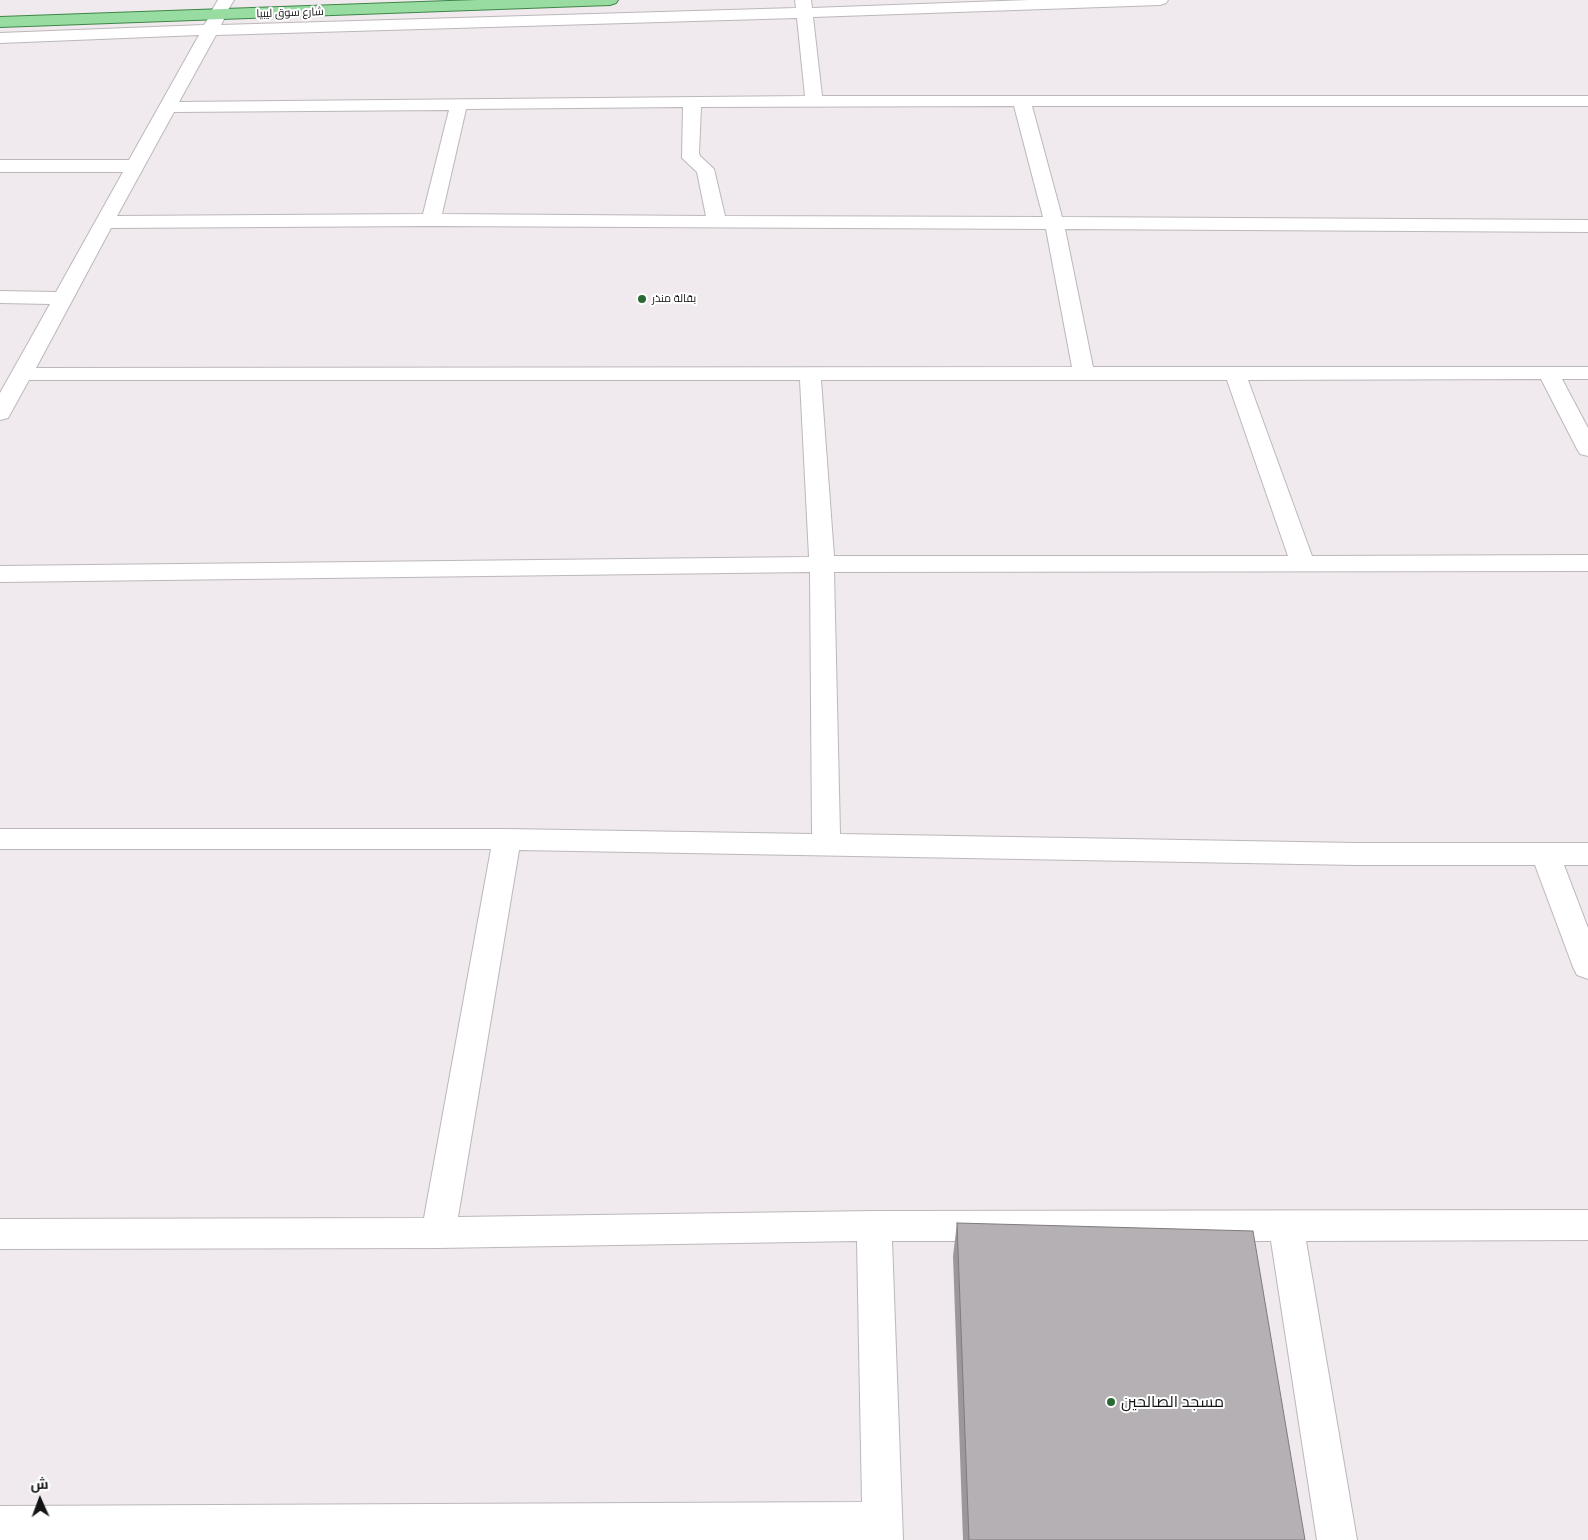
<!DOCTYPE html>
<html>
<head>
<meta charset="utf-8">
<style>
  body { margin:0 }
  #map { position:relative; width:1588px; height:1540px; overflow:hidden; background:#f0eaee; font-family:Karla,Cairo,sans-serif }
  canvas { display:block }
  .north { position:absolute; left:15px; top:1475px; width:50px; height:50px; -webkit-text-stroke:4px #fff; paint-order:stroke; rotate:358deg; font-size:14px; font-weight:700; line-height:20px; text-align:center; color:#141314 }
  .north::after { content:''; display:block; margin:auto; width:18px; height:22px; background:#141314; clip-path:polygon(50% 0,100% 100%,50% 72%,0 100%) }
</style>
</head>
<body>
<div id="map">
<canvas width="1588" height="1540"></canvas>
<div class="north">ش</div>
</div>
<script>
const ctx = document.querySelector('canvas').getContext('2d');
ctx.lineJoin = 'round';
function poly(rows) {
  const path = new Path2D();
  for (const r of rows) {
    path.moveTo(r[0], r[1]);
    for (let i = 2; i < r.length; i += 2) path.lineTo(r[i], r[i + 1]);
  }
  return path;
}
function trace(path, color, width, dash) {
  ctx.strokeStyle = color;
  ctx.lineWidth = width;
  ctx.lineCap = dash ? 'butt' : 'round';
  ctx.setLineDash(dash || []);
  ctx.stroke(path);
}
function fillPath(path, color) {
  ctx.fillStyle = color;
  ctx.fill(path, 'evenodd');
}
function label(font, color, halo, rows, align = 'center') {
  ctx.font = font + ' Karla,Cairo,sans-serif';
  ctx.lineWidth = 4;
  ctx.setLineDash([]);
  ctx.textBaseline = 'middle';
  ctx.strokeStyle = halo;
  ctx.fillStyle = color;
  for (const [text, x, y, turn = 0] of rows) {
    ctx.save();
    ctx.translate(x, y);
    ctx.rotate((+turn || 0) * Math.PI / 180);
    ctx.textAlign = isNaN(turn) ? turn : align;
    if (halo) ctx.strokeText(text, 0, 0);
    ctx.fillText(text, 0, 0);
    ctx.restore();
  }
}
const minor = poly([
  [795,0,811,0,812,8,1029,0,1168,0,1166,3,1160,5,813,17,822,96,1588,96,1588,106,1032,106,1062,217,1588,220,1588,232,1065,229,1093,367,1588,367,1588,379,1562,379,1588,428,1588,456,1580,454,1577,449,1541,379,1248,380,1312,556,1588,555,1588,571,834,572,840,834,1356,843,1588,843,1588,865,1564,865,1588,928,1588,979,1577,975,1573,967,1535,865,1356,865,519,850,458,1217,874,1211,1588,1210,1588,1240,1306,1241,1357,1540,1317,1540,1271,1241,892,1241,903,1540,0,1540,0,1506,862,1502,857,1241,438,1248,0,1249,0,1219,424,1218,491,849,0,849,0,829,507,829,812,834,810,572,0,582,0,566,809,557,800,380,29,380,8,418,0,420,0,393,50,304,0,303,0,291,56,292,123,172,0,172,0,160,129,160,199,35,0,43,0,33,204,25,211,14,217,12,223,14,225,17,221,25,796,8,795,0],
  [797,18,805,96,179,102,216,35,797,18],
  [1014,106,1043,217,725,216,714,169,700,156,699,153,701,107,1014,106],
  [683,107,682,158,697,172,706,216,442,214,466,109,683,107],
  [449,110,423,214,117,216,174,112,449,110],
  [431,226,1046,229,1072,367,36,368,111,228,431,226],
  [821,380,1227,380,1288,556,834,556,821,380]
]);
const tertiary = poly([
  [218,0,234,0,223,18,217,20,211,18,209,15,218,0]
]);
const primary = poly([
  [477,0,618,0,616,3,610,5,0,27,0,17,477,0]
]);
trace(minor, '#bcb7bb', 2);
trace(tertiary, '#bcb7bb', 2);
trace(primary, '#3e8648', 2);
fillPath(minor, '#fff');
fillPath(tertiary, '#fff');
fillPath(primary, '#98dca2');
fillPath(poly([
  [957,1223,1305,1540,963,1540,953,1256]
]), '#9c979a');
const building = poly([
  [957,1223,1253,1231,1305,1540,969,1540,957,1223]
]);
fillPath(building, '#b5b0b3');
trace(building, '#7f7b7d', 1);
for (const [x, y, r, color] of [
  [642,299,5,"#2a6933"],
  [1111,1402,5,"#2a6933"]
]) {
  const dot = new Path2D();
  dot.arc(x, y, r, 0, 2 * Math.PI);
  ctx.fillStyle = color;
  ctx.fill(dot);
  trace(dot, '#fff', 2);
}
label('11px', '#141314', '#fff', [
  ["شارع سوق ليبيا",290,13,-2]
]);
label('11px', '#141314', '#fff', [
  ["بقالة منذر",652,299]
], 'left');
label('16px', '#141314', '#fff', [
  ["مسجد الصالحين",1121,1402]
], 'left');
</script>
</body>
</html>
